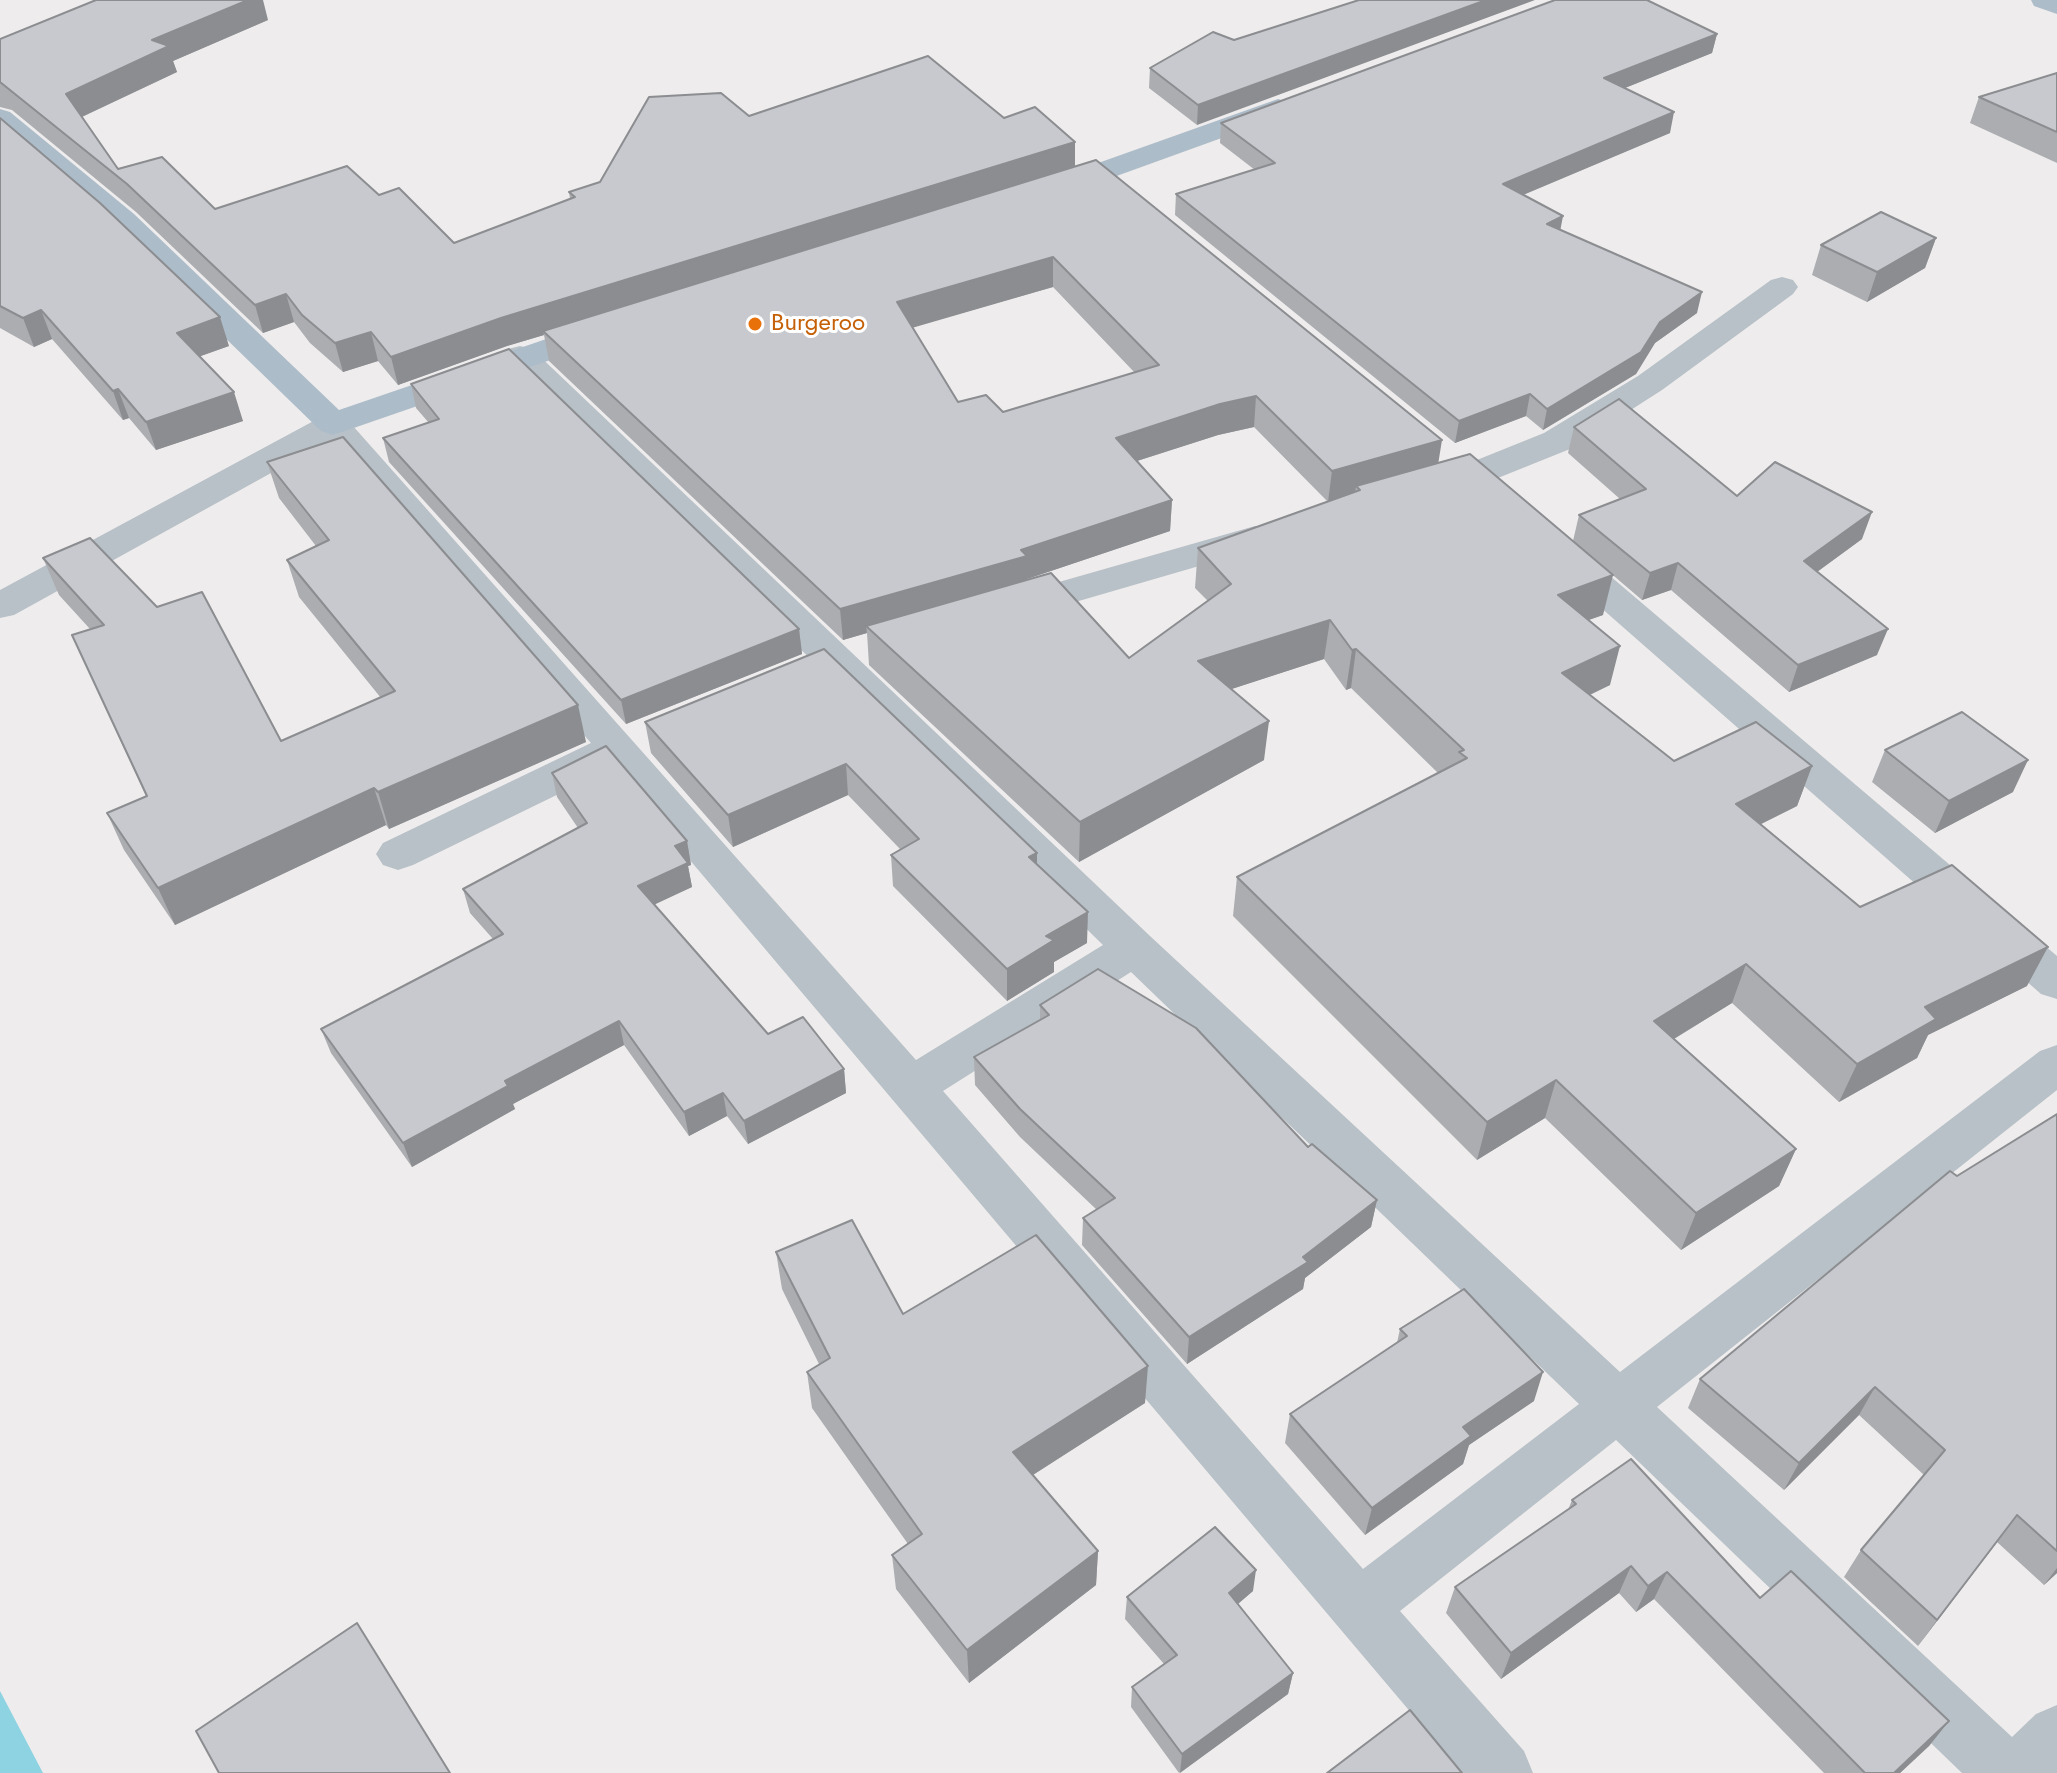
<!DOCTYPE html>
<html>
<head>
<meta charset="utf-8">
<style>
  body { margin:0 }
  canvas { display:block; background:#eeecec }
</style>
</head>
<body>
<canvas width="2057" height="1773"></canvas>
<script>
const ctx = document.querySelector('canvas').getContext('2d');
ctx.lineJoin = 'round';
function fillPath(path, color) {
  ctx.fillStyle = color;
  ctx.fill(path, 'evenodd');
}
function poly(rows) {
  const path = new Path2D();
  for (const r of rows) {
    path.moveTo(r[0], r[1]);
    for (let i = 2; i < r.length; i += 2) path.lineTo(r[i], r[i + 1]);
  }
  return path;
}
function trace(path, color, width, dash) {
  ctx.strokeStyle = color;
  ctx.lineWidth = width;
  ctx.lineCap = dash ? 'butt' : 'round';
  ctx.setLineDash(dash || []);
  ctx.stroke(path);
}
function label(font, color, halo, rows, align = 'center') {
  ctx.font = font + ' Jost,sans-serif';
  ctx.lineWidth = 6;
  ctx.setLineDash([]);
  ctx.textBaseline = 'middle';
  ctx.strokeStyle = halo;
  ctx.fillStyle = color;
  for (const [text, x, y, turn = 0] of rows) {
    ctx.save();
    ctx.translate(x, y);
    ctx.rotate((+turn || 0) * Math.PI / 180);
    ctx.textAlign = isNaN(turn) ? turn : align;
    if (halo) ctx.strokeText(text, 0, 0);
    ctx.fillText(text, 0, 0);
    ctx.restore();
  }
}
fillPath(poly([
  [0,1691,43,1773,0,1773]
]), '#8ed3e2');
fillPath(poly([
  [1782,277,1793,280,1798,287,1793,294,1662,390,1570,449,1483,484,1432,498,1419,495,1414,487,1419,479,1457,468,1544,433,1638,376,1771,280,1782,277],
  [520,346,532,349,1150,936,1620,1372,2040,1051,2057,1045,2057,1090,1657,1407,2012,1737,2036,1714,2057,1705,2057,1773,1962,1773,1616,1440,1400,1611,1524,1751,1533,1773,1462,1773,612,768,413,865,398,870,383,865,376,854,383,843,591,743,329,441,14,615,0,618,0,590,321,417,333,413,345,417,916,1060,1103,945,508,363,503,356,508,349,520,346],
  [1131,972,1579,1404,1363,1569,943,1091,1131,972],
  [1255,526,1268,530,1274,538,1268,546,1010,621,996,618,991,609,996,600,1255,526],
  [1563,543,1576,547,2057,956,2057,999,2041,994,1550,563,1544,555,1550,547,1563,543]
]), '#b8c1c7');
fillPath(poly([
  [2031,0,2057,0,2057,14,2034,6,2031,0],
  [1278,99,1288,102,1293,108,1288,114,1064,195,1042,195,1038,189,1042,183,1278,99],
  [0,109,10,112,134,214,339,410,590,324,602,321,614,324,619,331,614,338,345,431,333,435,321,431,112,228,0,133,0,109]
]), '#adbcc9');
fillPath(poly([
  [268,20,173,61,177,72,82,117,118,169,215,209,379,195,454,243,570,199,569,192,600,182,749,116,1004,118,1075,142,1075,166,1438,463,1603,615,1588,620,1610,685,1590,695,1674,761,1812,766,1797,806,1761,824,1860,907,2027,986,1928,1035,1917,1058,1839,1102,1732,1003,1674,1039,1796,1149,1779,1186,1681,1250,1545,1118,1477,1160,1233,916,1237,877,1438,773,1351,688,1346,690,1324,659,1231,689,1264,760,1079,862,869,665,867,633,843,640,549,361,544,335,507,346,398,385,378,361,343,372,310,343,294,322,263,333,136,212,12,110,0,107,0,39],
  [1053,287,1135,373,1003,412,958,402,912,327],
  [1254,427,1328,502,1198,548,1195,588,1208,601,1129,658,1027,580,1027,579,1170,531,1172,500,1137,461,1218,435],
  [1717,34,1712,53,1625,88,1670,133,1523,195,1561,230,1697,313,1655,343,1636,374,1543,430,1526,416,1455,443,1175,215,1176,194,1255,170,1220,143,1221,123],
  [1234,40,1197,125,1149,88,1150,68],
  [2057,73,2057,163,1970,123,1979,97],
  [0,118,229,346,200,356,243,421,156,450,129,418,123,420,52,339,34,347,0,328],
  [1936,238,1925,268,1867,302,1812,275,1821,245],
  [411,384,799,629,802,654,626,724,389,462,383,438,429,423,416,408],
  [1574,427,1737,496,1862,539,1817,572,1877,655,1789,692,1671,590,1642,600,1573,541,1579,515,1620,499,1568,453],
  [267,462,586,742,389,829,386,825,175,925,124,850,107,813,146,796,72,635,90,629,59,595,43,558,281,741,381,698,299,597,287,560,316,546,279,498],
  [824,649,1037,853,1037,864,1087,943,1054,962,1054,972,1007,1001,893,886,891,855,900,849,848,795,733,847,651,753,645,722],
  [1885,750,2013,792,1935,833,1872,782],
  [552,773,687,841,691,865,688,866,692,887,654,904,768,1034,844,1069,846,1093,748,1144,727,1116,689,1136,624,1045,513,1104,515,1109,412,1167,331,1053,321,1029,493,939,470,913,463,889,578,828,557,797],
  [1040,1005,1308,1147,1377,1200,1371,1227,1305,1278,1303,1289,1187,1364,1082,1245,1083,1218,1097,1210,1020,1137,975,1085,974,1057,1040,1020],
  [2057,1114,2057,1573,2044,1585,1997,1542,1918,1646,1844,1577,1861,1550,1924,1475,1859,1415,1784,1490,1688,1408,1700,1379,1957,1176],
  [776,1252,903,1314,1145,1403,1033,1475,1098,1551,1096,1585,969,1683,896,1589,892,1555,908,1544,812,1408,807,1372,819,1364,782,1289],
  [1400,1329,1534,1401,1469,1445,1463,1464,1365,1535,1285,1443,1290,1414,1397,1343],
  [1572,1500,1760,1598,1949,1721,1929,1746,1900,1773,1824,1773,1654,1599,1636,1612,1619,1593,1501,1679,1446,1613,1455,1587,1568,1510],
  [1253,1591,1238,1604,1293,1673,1288,1694,1179,1773,1131,1707,1132,1687,1164,1664,1125,1619,1127,1597]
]), '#abadb1');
fillPath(poly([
  [248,0,263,0,268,20,173,61,177,72,75,120,66,94,152,40],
  [1486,0,1535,0,1197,125,1198,105],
  [1717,34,1712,53,1600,98,1604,78],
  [1674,112,1670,133,1499,205,1503,184],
  [1075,142,1075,170,543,331,544,335,507,346,398,385,391,357,501,318],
  [1563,216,1559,237,1547,224],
  [1936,238,1925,268,1867,302,1877,272],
  [1053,257,1053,287,898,332,897,302],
  [1702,292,1697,313,1655,343,1636,374,1543,430,1547,409,1660,322],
  [286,294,294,322,263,333,255,305],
  [41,310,52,339,34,347,23,318],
  [220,317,229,346,187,361,177,333],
  [371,332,378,361,343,372,335,343],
  [118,389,129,418,123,420,113,391],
  [234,392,243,421,156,450,146,422],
  [1530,394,1526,416,1455,443,1459,421],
  [1256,396,1254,427,1218,435,1115,468,1116,438,1220,404],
  [1442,440,1437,471,1360,490,1356,486,1355,494,1328,502,1332,471],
  [1172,500,1170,531,1027,579,1027,587,866,626,867,633,843,640,840,609],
  [1872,512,1862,539,1795,588,1804,561],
  [1678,563,1671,590,1642,600,1650,573],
  [1613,575,1603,615,1549,634,1558,595],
  [1330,620,1324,659,1195,701,1198,661],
  [799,629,802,654,626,724,621,700],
  [1888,629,1877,655,1789,692,1798,665],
  [1620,646,1610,685,1553,712,1562,673],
  [1356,649,1351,688,1346,690,1352,650],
  [578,705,586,742,389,829,378,792],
  [1269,721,1264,760,1079,862,1080,822],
  [2028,760,2013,792,1935,833,1949,801],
  [846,764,848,795,733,847,728,815],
  [1812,766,1797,806,1723,843,1736,804],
  [374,788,386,825,175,925,158,888],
  [687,841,691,865,688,866,692,887,643,910,638,886,675,846],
  [1037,853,1037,884,1029,857],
  [1088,912,1087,943,1054,962,1054,972,1007,1001,1007,969,1046,936],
  [2048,947,2027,986,1928,1035,1917,1058,1839,1102,1857,1064,1925,1007],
  [1746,964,1732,1003,1641,1059,1654,1021],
  [619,1021,624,1045,513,1104,515,1109,412,1167,403,1143,505,1081],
  [844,1069,846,1093,748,1144,744,1121],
  [1556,1080,1545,1118,1477,1160,1487,1122],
  [723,1093,727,1116,689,1136,684,1112],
  [1796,1149,1779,1186,1681,1250,1696,1213],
  [1377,1200,1371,1227,1305,1278,1303,1289,1187,1364,1189,1337,1303,1257],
  [1148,1366,1145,1403,1014,1487,1013,1452],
  [1543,1372,1534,1401,1469,1445,1463,1464,1365,1535,1372,1508,1463,1427],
  [1875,1387,1859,1415,1784,1490,1799,1463],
  [2017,1515,1997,1542,1918,1646,1937,1620],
  [1098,1551,1096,1585,969,1683,967,1650],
  [1631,1566,1619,1593,1501,1679,1511,1653],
  [2057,1568,2057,1573,2044,1585],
  [1256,1570,1253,1591,1226,1614,1229,1593],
  [1667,1572,1654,1599,1636,1612,1648,1586],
  [1293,1673,1288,1694,1180,1773,1182,1754],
  [1949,1721,1929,1746,1900,1773,1894,1773]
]), '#8b8d90');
const building = poly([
  [96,0,248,0,152,40,169,46,66,94,118,169,162,157,215,209,347,166,379,195,399,188,454,243,575,197,569,192,600,182,649,97,721,93,749,116,928,56,1004,118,1035,107,1075,142,501,318,391,357,371,332,335,343,302,315,286,294,255,305,127,184,0,82,0,39,96,0],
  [1359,0,1486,0,1198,105,1150,68,1213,32,1234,40,1359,0],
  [1555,0,1647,0,1717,34,1604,78,1674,112,1503,184,1563,216,1547,224,1702,292,1660,322,1641,352,1547,409,1530,394,1459,421,1176,194,1275,163,1221,123,1555,0],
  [2057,73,2057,132,1979,97,2057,73],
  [0,118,100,203,220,317,177,333,234,392,146,422,118,389,113,391,41,310,23,318,0,306,0,118],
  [1096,160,1442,440,1332,471,1256,396,1220,404,1116,438,1172,500,1021,550,1027,556,840,609,543,331,1096,160],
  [1053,257,1159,365,1003,412,986,395,958,402,897,302,1053,257],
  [1881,212,1936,238,1877,272,1821,245,1881,212],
  [509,349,799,629,621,700,383,438,439,419,411,384,509,349],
  [1619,399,1737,496,1775,462,1872,512,1804,561,1888,629,1798,665,1678,563,1650,573,1579,515,1646,489,1574,427,1619,399],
  [343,437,578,705,378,792,374,788,158,888,107,813,147,796,72,635,104,625,43,558,90,538,157,607,202,592,281,741,395,691,287,560,329,540,267,462,343,437],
  [1470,454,1613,575,1558,595,1620,646,1562,673,1674,761,1756,722,1812,766,1736,804,1860,907,1952,865,2048,947,1925,1007,1936,1019,1857,1064,1746,964,1654,1021,1796,1149,1696,1213,1556,1080,1487,1122,1237,877,1467,758,1459,752,1464,750,1356,649,1352,650,1330,620,1198,661,1269,721,1080,822,866,626,1051,573,1129,658,1231,584,1198,548,1360,490,1356,486,1470,454],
  [824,649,1037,853,1029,857,1088,912,1046,936,1054,940,1007,969,891,855,919,839,846,764,728,815,645,722,824,649],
  [1962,712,2028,760,1949,801,1885,750,1962,712],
  [606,746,687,841,675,846,688,863,638,886,768,1034,803,1017,844,1069,744,1121,723,1093,684,1112,619,1021,505,1081,508,1086,403,1143,321,1029,503,934,463,889,587,823,552,773,606,746],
  [1098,969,1196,1028,1308,1147,1312,1144,1377,1200,1303,1257,1308,1262,1189,1337,1083,1218,1115,1198,1020,1109,974,1057,1049,1015,1040,1005,1098,969],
  [2057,1114,2057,1551,2017,1515,1937,1620,1861,1550,1945,1450,1875,1387,1799,1463,1700,1379,1950,1171,1957,1176,2057,1114],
  [852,1220,903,1314,1036,1235,1148,1366,1013,1452,1098,1551,967,1650,892,1555,922,1534,807,1372,830,1358,776,1252,852,1220],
  [1464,1289,1543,1372,1463,1427,1471,1436,1372,1508,1290,1414,1407,1336,1400,1329,1464,1289],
  [1631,1459,1760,1598,1791,1571,1949,1721,1894,1773,1865,1773,1667,1572,1648,1586,1631,1566,1511,1653,1455,1587,1576,1504,1572,1500,1631,1459],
  [1215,1527,1256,1570,1229,1593,1293,1673,1182,1754,1132,1687,1177,1655,1127,1597,1215,1527],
  [357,1623,450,1773,219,1773,196,1731,357,1623],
  [1410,1710,1462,1773,1327,1773,1410,1710]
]);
fillPath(building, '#c7c9ce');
trace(building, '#8b8d90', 2);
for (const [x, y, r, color] of [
  [755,324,8,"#e8710a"]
]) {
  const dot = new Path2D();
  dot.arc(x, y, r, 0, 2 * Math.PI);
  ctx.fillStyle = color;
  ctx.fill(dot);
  trace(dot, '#fff', 3);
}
label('24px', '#c56008', '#fff', [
  ["Burgeroo",771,324]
], 'left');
</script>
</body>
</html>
